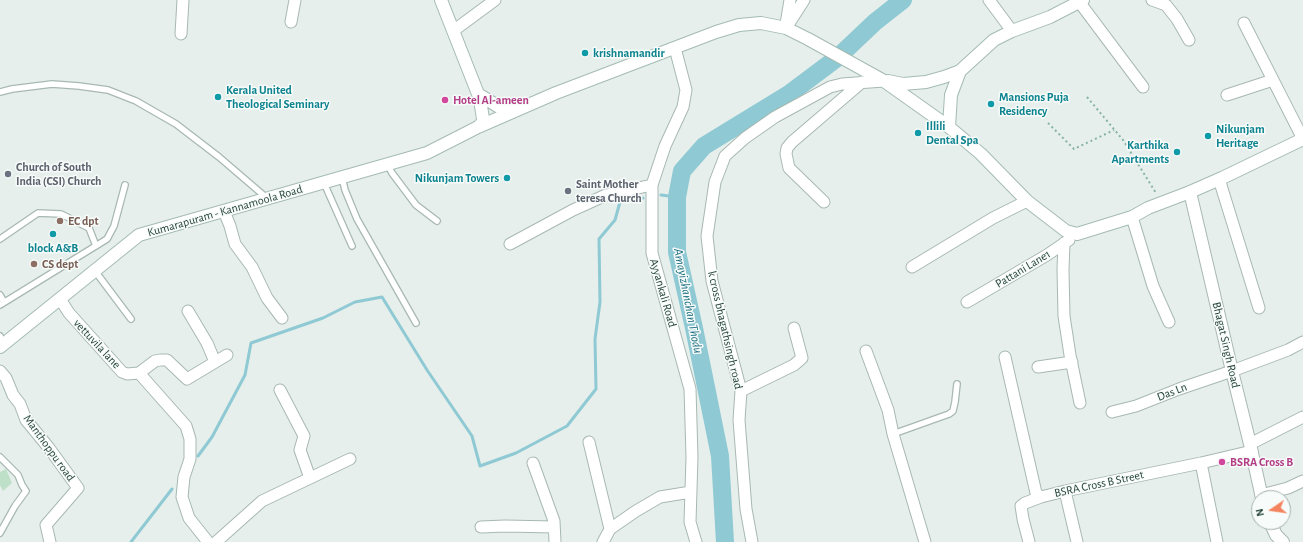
<!DOCTYPE html>
<html>
<head>
<meta charset="utf-8">
<style>
  body { margin:0 }
  #map { position:relative; width:1303px; height:542px; overflow:hidden; background:#e6efeb; font-family:"Alegreya Sans",sans-serif }
  canvas { display:block }
  .north { position:absolute; left:1251px; top:490px; width:40px; height:40px; box-sizing:border-box; background:#f7fbf9; border:1px solid #a3b1ad; border-radius:50%; rotate:257deg; font-size:11px; font-weight:700; line-height:16px; text-align:center; color:#24423a }
  .north::after { content:''; display:block; margin:auto; width:14px; height:18px; background:#f4845f; clip-path:polygon(50% 0,100% 100%,50% 72%,0 100%) }
</style>
</head>
<body>
<div id="map">
<canvas width="1303" height="542"></canvas>
<div class="north">N</div>
</div>
<script>
const ctx = document.querySelector('canvas').getContext('2d');
ctx.lineJoin = 'round';
function fillPath(path, color) {
  ctx.fillStyle = color;
  ctx.fill(path, 'evenodd');
}
function poly(rows) {
  const path = new Path2D();
  for (const r of rows) {
    path.moveTo(r[0], r[1]);
    for (let i = 2; i < r.length; i += 2) path.lineTo(r[i], r[i + 1]);
  }
  return path;
}
function trace(path, color, width, dash) {
  ctx.strokeStyle = color;
  ctx.lineWidth = width;
  ctx.lineCap = dash ? 'butt' : 'round';
  ctx.setLineDash(dash || []);
  ctx.stroke(path);
}
function label(font, color, halo, rows, align = 'center') {
  ctx.font = font + ' "Alegreya Sans",sans-serif';
  ctx.lineWidth = 3;
  ctx.setLineDash([]);
  ctx.textBaseline = 'middle';
  ctx.strokeStyle = halo;
  ctx.fillStyle = color;
  for (const [text, x, y, turn = 0] of rows) {
    ctx.save();
    ctx.translate(x, y);
    ctx.rotate((+turn || 0) * Math.PI / 180);
    ctx.textAlign = isNaN(turn) ? turn : align;
    if (halo) ctx.strokeText(text, 0, 0);
    ctx.fillText(text, 0, 0);
    ctx.restore();
  }
}
fillPath(poly([
  [6,469,12,483,3,491,0,485,0,472]
]), '#bfe0c8');
trace(poly([
  [661,195,677,197],
  [198,456,212,437,245,375,251,343,323,318,355,302,382,297,427,370,472,436,480,466,516,453,567,426,596,389,595,339,600,302,599,239,615,220,620,202,643,198],
  [131,542,172,489]
]), '#8ec9d4', 3);
trace(poly([
  [725,542,720,456,694,328,677,252,677,197,682,171,704,146,789,94,837,58,875,22,903,0]
]), '#8ec9d4', 18);
const service = poly([
  [0,92,12,89,52,84,79,86,108,90,136,101,176,124,219,157,268,199],
  [387,164,392,173,416,205,437,221],
  [342,177,345,190,357,219,416,323],
  [324,183,352,246],
  [0,239,38,213,61,214,89,228,96,246],
  [95,271,131,319],
  [0,295,4,302],
  [0,305,107,239,114,226,125,185],
  [0,336,3,344],
  [893,434,949,414,953,411,955,402,957,384],
  [0,457,18,475,22,485,26,491,15,506,0,533]
]);
const minor = poly([
  [989,0,1012,31],
  [1152,0,1166,5,1177,19,1189,40],
  [1080,3,1143,87],
  [291,22,295,0],
  [1244,23,1303,139],
  [786,24,790,0],
  [786,28,804,0],
  [453,31,495,0],
  [181,34,183,0],
  [675,48,686,90,683,107,665,146,652,185,652,253,690,389,692,457,690,522,696,542],
  [1227,95,1273,80],
  [1219,179,1259,308],
  [824,202,789,168,786,154,787,148,792,142,862,82],
  [224,211,230,226,235,244,252,267,267,298,282,318],
  [1132,217,1153,286,1169,322],
  [1064,243,1063,270,1064,316,1070,355,1080,403],
  [510,244,573,210,606,195,652,185],
  [912,267,993,218,1027,201],
  [60,299,69,313,122,372,127,374,139,373,186,426,190,439,190,459,184,477,182,497,189,518,208,542],
  [967,302,1047,255,1069,240],
  [188,311,207,343,215,362],
  [866,351,888,410,893,434,925,542],
  [1005,357,1036,493,1041,497,1065,491,1201,463,1252,451],
  [1038,367,1072,362],
  [0,371,6,378,13,395,20,404,26,420,49,448,78,488,46,525,50,542],
  [139,373,155,361,160,360,167,360,187,379,227,355],
  [280,390,304,436,300,450,310,478],
  [741,391,794,365,802,358,794,328],
  [1112,412,1136,406,1179,389,1232,371,1288,350,1303,342],
  [589,442,610,529,603,542],
  [1250,444,1303,417],
  [533,463,554,521,555,542],
  [1201,463,1217,542],
  [1065,491,1077,542],
  [1261,495,1288,488,1303,481],
  [481,527,505,526,554,527],
  [610,529,636,511,660,497,691,492],
  [216,542,262,501,350,459],
  [752,542,746,509,739,420,741,391,712,281,707,236,715,182,725,156,745,138,775,117,830,87,842,84,884,81],
  [1029,542,1023,519,1021,506,1025,503,1041,497]
]);
const tertiary = poly([
  [1190,192,1232,371,1250,444,1262,498],
  [1270,522,1276,535,1283,542]
]);
const secondary = poly([
  [441,0,480,99,483,119,483,122,478,127],
  [888,81,903,84,926,82,944,77,960,71],
  [478,94,499,107,507,110,516,110],
  [949,127,951,95,960,71,994,40,1012,31,1050,17,1083,0],
  [0,347,139,235,427,153,478,127,556,93,716,32,739,25,761,23,786,28,808,39,884,81,949,127,981,154,1027,201,1066,231,1077,234,1132,217,1148,208,1190,192,1222,178,1303,139]
]);
trace(service, '#a8b8b2', 8);
trace(minor, '#a8b8b2', 13);
trace(tertiary, '#a8b8b2', 14);
trace(secondary, '#a4bbb3', 14);
trace(poly([
  [1087,97,1123,140,1156,193],
  [1048,123,1074,149,1114,130]
]), '#86b3a5', 2, [2, 3]);
trace(service, '#fff', 5.5);
trace(minor, '#fff', 11);
trace(tertiary, '#fff', 12);
trace(secondary, '#fff', 12);
for (const [x, y, r, color] of [
  [585,53,4,"#0f9aa8"],
  [218,97,4,"#0f9aa8"],
  [445,100,4,"#d1479c"],
  [991,104,4,"#0f9aa8"],
  [918,133,4,"#0f9aa8"],
  [1208,136,4,"#0f9aa8"],
  [1177,152,4,"#0f9aa8"],
  [8,174,4,"#6b7280"],
  [507,178,4,"#0f9aa8"],
  [568,191,4,"#6b7280"],
  [60,221,4,"#8d6e63"],
  [53,234,4,"#0f9aa8"],
  [34,264,4,"#8d6e63"],
  [1222,462,4,"#d1479c"]
]) {
  const dot = new Path2D();
  dot.arc(x, y, r, 0, 2 * Math.PI);
  ctx.fillStyle = color;
  ctx.fill(dot);
  trace(dot, '#f7fbf9', 1.5);
}
label('bold 12px', '#0d838f', '#f7fbf9', [
  ["krishnamandir",593,53],
  ["Kerala United",226,90],
  ["Theological Seminary",226,104],
  ["Mansions Puja",999,97],
  ["Residency",999,111],
  ["Illili",926,126],
  ["Dental Spa",926,140],
  ["Nikunjam",1216,129],
  ["Heritage",1216,143],
  ["Karthika",1169,145,"right"],
  ["Apartments",1169,159,"right"],
  ["Nikunjam Towers",499,178,"right"],
  ["block A&B",53,248,"center"]
], 'left');
label('bold 12px', '#b23c85', '#f7fbf9', [
  ["Hotel Al-ameen",453,100],
  ["BSRA Cross B",1230,462]
], 'left');
label('bold 12px', '#5b616d', '#f7fbf9', [
  ["Church of South",16,167],
  ["India (CSI) Church",16,181],
  ["Saint Mother",576,184],
  ["teresa Church",576,198]
], 'left');
label('12px', '#24423a', '#f7fbf9', [
  ["Kumarapuram - Kannamoola Road",225,211,-16],
  ["Pattani Lane1",1023,269,-31],
  ["Ayyankali Road",663,293,74],
  ["k cross bhagathsingh road",725,330,77],
  ["vettuvila lane",97,344,47],
  ["Bhagat Singh Road",1226,345,77],
  ["Das Ln",1172,392,-21],
  ["Manthoppu road",49,448,54],
  ["BSRA Cross B Street",1099,484,-12]
]);
label('bold 12px', '#785e54', '#f7fbf9', [
  ["EC dpt",68,221],
  ["CS dept",42,264]
], 'left');
label('italic 13px', '#1c6f80', '#f7fbf9', [
  ["Amayizhanchan Thodu",688,301,79]
]);
</script>
</body>
</html>
